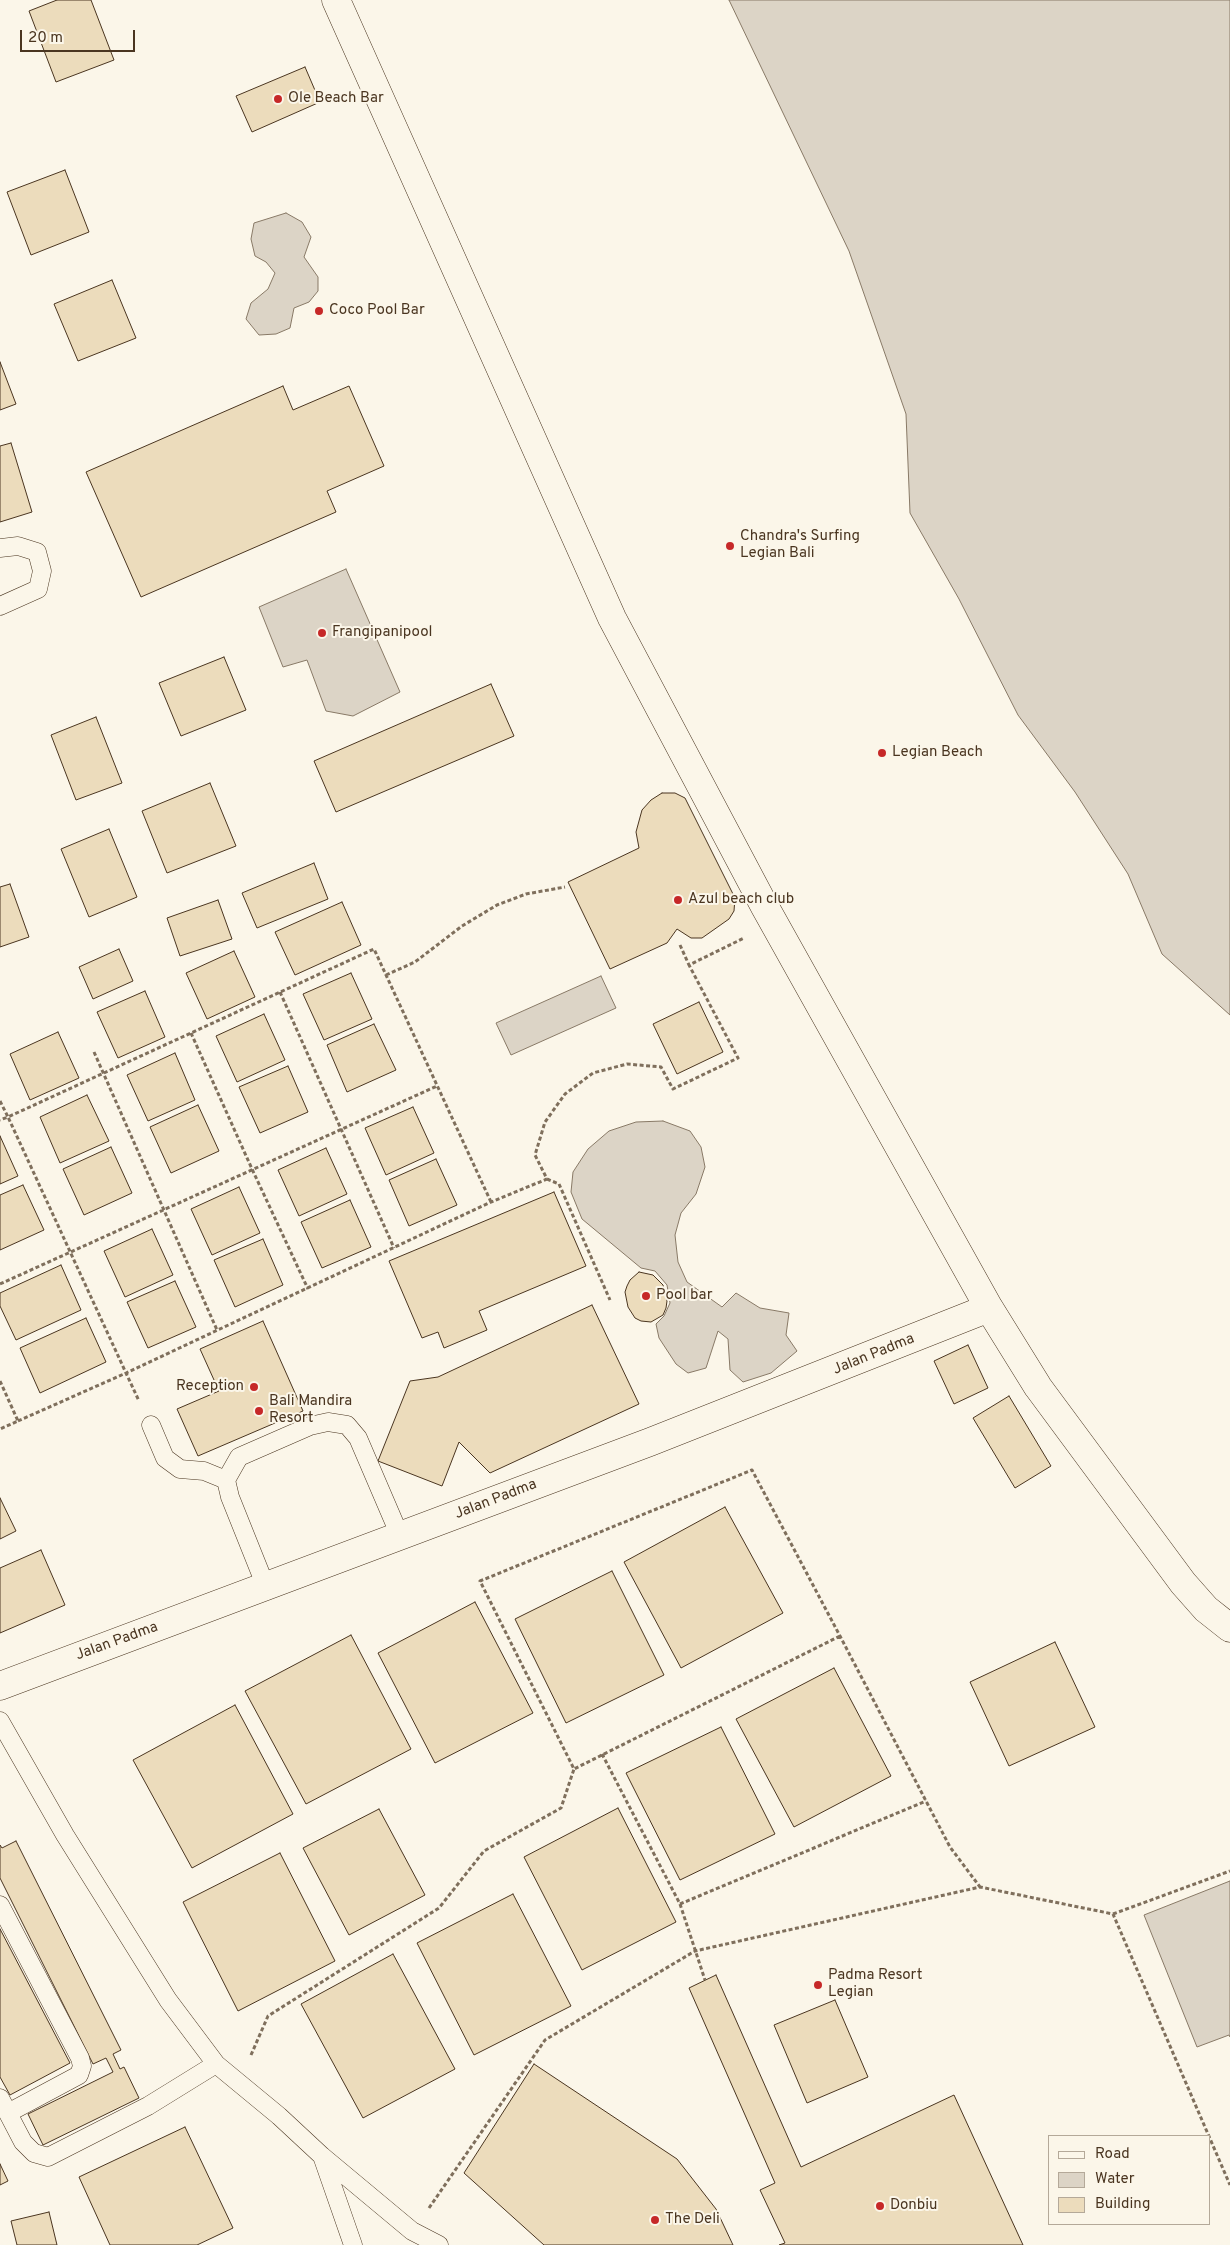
<!DOCTYPE html>
<html>
<head>
<meta charset="utf-8">
<style>
  body { margin:0 }
  #map { position:relative; width:1230px; height:2245px; overflow:hidden; background:#fbf6e9; font-family:Overpass,sans-serif }
  canvas { display:block }
  .legend { position:absolute; left:1048px; top:2135px; width:162px; height:90px; box-sizing:border-box; background:#fbf6e9; border:1px solid #b4a999; margin:0; padding:6px 9px; list-style:none; font-size:15px; color:#4a3520 }
  .legend li { display:flex; align-items:center; gap:10px; height:25px }
  .legend b { width:25px; border:1px solid #b4a999 }
  .scale { position:absolute; left:20px; top:30px; width:115px; height:22px; box-sizing:border-box; border:2px solid #4a3520; border-top:0; padding-left:6px; font-size:15px; line-height:18px; white-space:nowrap; color:#4a3520; -webkit-text-stroke:4px #fbf6e9; paint-order:stroke }
</style>
</head>
<body>
<div id="map">
<canvas width="1230" height="2245"></canvas>
<ul class="legend">
<li><b style="height:6px;background:#fbf6e9"></b>Road</li>
<li><b style="height:14px;background:#dcd4c6"></b>Water</li>
<li><b style="height:14px;background:#ecdcbc"></b>Building</li>
</ul>
<div class="scale">20 m</div>
</div>
<script>
const ctx = document.querySelector('canvas').getContext('2d');
ctx.lineJoin = 'round';
function fillPath(path, color) {
  ctx.fillStyle = color;
  ctx.fill(path, 'evenodd');
}
function poly(rows) {
  const path = new Path2D();
  for (const r of rows) {
    path.moveTo(r[0], r[1]);
    for (let i = 2; i < r.length; i += 2) path.lineTo(r[i], r[i + 1]);
  }
  return path;
}
function trace(path, color, width, dash) {
  ctx.strokeStyle = color;
  ctx.lineWidth = width;
  ctx.lineCap = dash ? 'butt' : 'round';
  ctx.setLineDash(dash || []);
  ctx.stroke(path);
}
function label(font, color, halo, rows, align = 'center') {
  ctx.font = font + ' Overpass,sans-serif';
  ctx.lineWidth = 4;
  ctx.setLineDash([]);
  ctx.textBaseline = 'middle';
  ctx.strokeStyle = halo;
  ctx.fillStyle = color;
  for (const [text, x, y, turn = 0] of rows) {
    ctx.save();
    ctx.translate(x, y);
    ctx.rotate((+turn || 0) * Math.PI / 180);
    ctx.textAlign = isNaN(turn) ? turn : align;
    if (halo) ctx.strokeText(text, 0, 0);
    ctx.fillText(text, 0, 0);
    ctx.restore();
  }
}
const water = poly([
  [729,0,1230,0,1230,1015,1162,954,1128,874,1075,792,1018,715,959,599,910,513,906,414,849,251,729,0],
  [286,213,302,222,311,237,304,257,318,277,318,291,309,302,294,308,290,328,276,334,259,335,246,319,251,303,268,289,275,273,266,262,255,256,251,239,254,223,286,213],
  [346,569,400,692,353,716,326,711,307,660,283,667,259,607,346,569],
  [601,976,616,1008,511,1055,496,1023,601,976],
  [663,1121,690,1131,701,1147,705,1167,696,1194,681,1213,675,1235,678,1262,687,1282,722,1307,736,1293,760,1308,789,1313,786,1335,797,1351,771,1373,743,1382,730,1370,728,1339,718,1331,706,1368,688,1373,676,1364,659,1338,656,1324,664,1316,670,1303,667,1285,655,1271,641,1268,582,1219,571,1192,573,1172,588,1149,609,1131,636,1122,663,1121],
  [1230,1881,1230,2037,1229,2035,1197,2047,1144,1915,1230,1881]
]);
fillPath(water, '#dcd4c6');
trace(water, '#887966', 1);
const building = poly([
  [57,0,91,0,114,60,56,82,29,11,57,0],
  [305,67,320,102,252,132,236,96,305,67],
  [65,170,89,232,31,255,7,192,65,170],
  [112,280,136,338,78,361,54,304,112,280],
  [0,362,16,404,0,410,0,362],
  [283,386,293,410,349,386,384,466,327,491,336,512,141,597,86,472,283,386],
  [11,443,32,512,0,522,0,446,11,443],
  [224,657,246,710,181,736,159,683,224,657],
  [491,684,514,736,336,812,314,761,491,684],
  [96,717,122,783,76,800,51,735,96,717],
  [210,783,236,846,167,873,142,811,210,783],
  [662,793,675,793,685,798,735,898,734,911,729,919,702,938,691,938,677,929,667,943,610,969,568,882,639,848,636,832,642,810,651,800,662,793],
  [109,829,137,897,89,917,61,849,109,829],
  [314,863,328,899,257,928,242,893,314,863],
  [10,884,29,937,0,947,0,887,10,884],
  [218,900,232,939,180,956,167,918,218,900],
  [342,902,361,945,295,975,275,932,342,902],
  [119,949,133,981,93,999,79,967,119,949],
  [234,951,255,997,207,1019,186,973,234,951],
  [351,973,372,1019,324,1040,303,994,351,973],
  [145,991,165,1037,118,1058,97,1012,145,991],
  [699,1002,723,1052,677,1074,653,1024,699,1002],
  [264,1014,285,1060,237,1082,216,1036,264,1014],
  [374,1024,396,1070,347,1092,327,1045,374,1024],
  [58,1032,79,1078,30,1100,10,1054,58,1032],
  [175,1053,195,1100,148,1121,127,1075,175,1053],
  [288,1066,308,1112,260,1133,239,1087,288,1066],
  [87,1095,109,1141,60,1163,40,1117,87,1095],
  [198,1105,219,1151,171,1173,150,1127,198,1105],
  [413,1107,434,1153,386,1175,365,1128,413,1107],
  [0,1136,18,1176,0,1184,0,1136],
  [111,1147,132,1193,84,1215,63,1169,111,1147],
  [326,1148,347,1194,299,1216,278,1170,326,1148],
  [436,1159,457,1205,409,1226,389,1180,436,1159],
  [23,1185,44,1230,0,1250,0,1195,23,1185],
  [239,1187,260,1233,212,1255,191,1209,239,1187],
  [554,1192,586,1266,479,1311,487,1330,444,1348,438,1332,422,1338,389,1261,554,1192],
  [350,1200,371,1247,322,1268,301,1222,350,1200],
  [152,1229,173,1275,125,1297,104,1251,152,1229],
  [263,1239,283,1285,235,1307,214,1260,263,1239],
  [61,1265,81,1310,16,1340,0,1306,0,1293,61,1265],
  [639,1272,653,1275,663,1285,667,1301,666,1308,663,1315,651,1322,641,1321,635,1318,628,1307,625,1292,627,1286,630,1280,639,1272],
  [175,1281,196,1327,148,1348,127,1302,175,1281],
  [592,1305,639,1404,490,1473,459,1442,442,1486,378,1461,410,1381,438,1377,592,1305],
  [86,1318,106,1362,40,1393,20,1348,86,1318],
  [263,1321,303,1411,198,1456,177,1409,219,1391,200,1349,263,1321],
  [968,1345,988,1388,954,1404,934,1361,968,1345],
  [1009,1396,1051,1466,1015,1488,973,1418,1009,1396],
  [0,1498,16,1531,0,1539,0,1498],
  [725,1507,783,1613,681,1668,624,1562,725,1507],
  [41,1550,65,1605,0,1633,0,1568,41,1550],
  [612,1571,664,1675,566,1723,515,1619,612,1571],
  [475,1602,533,1713,435,1763,378,1653,475,1602],
  [351,1635,411,1749,306,1804,245,1691,351,1635],
  [1055,1642,1095,1727,1009,1766,970,1682,1055,1642],
  [834,1668,891,1776,794,1827,736,1719,834,1668],
  [235,1705,293,1814,192,1868,133,1760,235,1705],
  [721,1727,775,1834,680,1880,626,1773,721,1727],
  [618,1808,676,1922,582,1970,524,1857,618,1808],
  [379,1809,425,1895,349,1935,303,1848,379,1809],
  [16,1841,121,2050,113,2054,120,2069,124,2067,139,2098,43,2145,28,2114,113,2072,106,2058,93,2064,0,1878,0,1845,2,1848,16,1841],
  [280,1853,335,1961,238,2011,183,1902,280,1853],
  [513,1894,571,2006,474,2055,417,1943,513,1894],
  [0,1929,70,2063,10,2095,0,2077,0,1929],
  [393,1954,455,2069,363,2118,301,2004,393,1954],
  [716,1975,801,2167,954,2095,1023,2245,779,2245,785,2243,760,2190,775,2183,689,1988,716,1975],
  [835,2000,868,2077,807,2103,774,2025,835,2000],
  [534,2064,677,2159,716,2209,733,2245,544,2245,464,2173,534,2064],
  [185,2127,233,2228,197,2245,110,2245,79,2177,185,2127],
  [0,2164,8,2181,0,2185,0,2164],
  [49,2212,57,2245,17,2245,11,2221,49,2212]
]);
fillPath(building, '#ecdcbc');
trace(building, '#4a3520', 1);
const lane = poly([
  [0,548,18,546,37,552,42,571,38,589,0,606],
  [151,1425,165,1458,180,1469,204,1471,226,1480],
  [266,1587,230,1497,226,1480,239,1457,310,1426,328,1422,347,1425,358,1438,400,1536],
  [0,1721,65,1835,168,2000,216,2064,279,2116,322,2156,353,2245],
  [0,1905,80,2058,82,2066,79,2075,8,2113],
  [0,2098,23,2142,34,2153,48,2157,148,2106,216,2064],
  [322,2156,412,2231,439,2245]
]);
const street = poly([
  [336,0,612,618,765,907,989,1308,1038,1387,1183,1583,1206,1609,1230,1628],
  [0,1686,650,1442,989,1308]
]);
trace(lane, '#4a3520', 19);
trace(street, '#4a3520', 29);
trace(poly([
  [680,945,689,965],
  [386,975,415,962,462,926,497,905,526,894,565,887],
  [280,992,394,1248],
  [191,1033,252,1169,308,1289],
  [94,1052,217,1330],
  [0,1101,8,1117,0,1120],
  [547,1179,559,1184,610,1300],
  [491,1202,374,949,8,1117,126,1373,491,1202,547,1179,535,1155,545,1122,565,1094,593,1073,627,1064,661,1067,673,1089,738,1058,689,965,744,938],
  [0,1284,437,1086],
  [0,1381,18,1421,0,1429],
  [18,1421,126,1373,139,1401],
  [840,1636,574,1769,480,1581,752,1470,840,1636,926,1801,950,1847,980,1887],
  [602,1754,680,1904,926,1801],
  [680,1904,705,1980],
  [1113,1914,1230,1871],
  [251,2055,268,2016,439,1908,484,1851,561,1808,574,1769],
  [429,2208,545,2040,695,1951,980,1887,1113,1914,1230,2185]
]), '#7f6f5c', 3, [4, 2.5]);
trace(lane, '#fbf6e9', 18);
trace(street, '#fbf6e9', 28);
for (const [x, y, r, color] of [
  [278,99,5,"#c62828"],
  [319,311,5,"#c62828"],
  [730,546,5,"#c62828"],
  [322,633,5,"#c62828"],
  [882,753,5,"#c62828"],
  [678,900,5,"#c62828"],
  [646,1296,5,"#c62828"],
  [254,1387,5,"#c62828"],
  [259,1411,5,"#c62828"],
  [818,1985,5,"#c62828"],
  [880,2206,5,"#c62828"],
  [655,2220,5,"#c62828"]
]) {
  const dot = new Path2D();
  dot.arc(x, y, r, 0, 2 * Math.PI);
  ctx.fillStyle = color;
  ctx.fill(dot);
  trace(dot, '#fbf6e9', 2);
}
label('15px', '#4a3520', '#fbf6e9', [
  ["Ole Beach Bar",288,99],
  ["Coco Pool Bar",329,311],
  ["Chandra's Surfing",740,537],
  ["Legian Bali",740,554],
  ["Frangipanipool",332,633],
  ["Legian Beach",892,753],
  ["Azul beach club",688,900],
  ["Pool bar",656,1296],
  ["Reception",244,1387,"right"],
  ["Bali Mandira",269,1402],
  ["Resort",269,1419],
  ["Padma Resort",828,1976],
  ["Legian",828,1993],
  ["Donbiu",890,2206],
  ["The Deli",665,2220]
], 'left');
label('15px', '#4a3520', '#fbf6e9', [
  ["Jalan Padma",874,1355,-22],
  ["Jalan Padma",496,1500,-21],
  ["Jalan Padma",117,1642,-20]
]);
</script>
</body>
</html>
